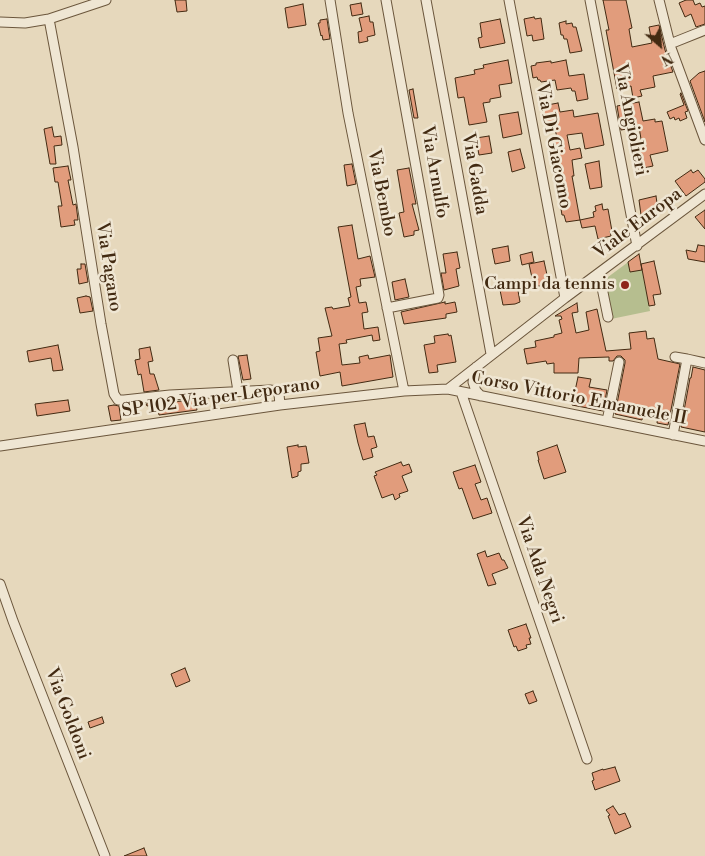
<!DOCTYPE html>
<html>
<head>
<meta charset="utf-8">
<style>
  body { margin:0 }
  #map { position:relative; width:705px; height:856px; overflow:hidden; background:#e6d8bc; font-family:"Libre Bodoni",serif }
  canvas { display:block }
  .north { position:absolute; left:635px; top:20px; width:50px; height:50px; -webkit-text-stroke:4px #efe6d3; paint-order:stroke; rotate:153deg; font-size:14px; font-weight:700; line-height:20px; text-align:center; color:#422a12 }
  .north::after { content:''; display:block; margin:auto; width:18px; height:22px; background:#422a12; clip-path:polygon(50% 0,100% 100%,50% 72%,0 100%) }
</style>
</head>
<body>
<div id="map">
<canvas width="705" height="856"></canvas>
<div class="north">N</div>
</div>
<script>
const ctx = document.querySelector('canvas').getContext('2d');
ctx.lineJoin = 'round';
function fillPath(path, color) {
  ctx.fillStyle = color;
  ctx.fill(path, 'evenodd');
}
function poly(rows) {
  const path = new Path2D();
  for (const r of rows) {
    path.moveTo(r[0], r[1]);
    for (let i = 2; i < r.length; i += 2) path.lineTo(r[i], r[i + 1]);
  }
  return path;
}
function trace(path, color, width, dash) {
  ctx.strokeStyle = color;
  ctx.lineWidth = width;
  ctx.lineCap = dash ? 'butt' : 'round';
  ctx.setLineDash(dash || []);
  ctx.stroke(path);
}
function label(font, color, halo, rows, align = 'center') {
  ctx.font = font + ' "Libre Bodoni",serif';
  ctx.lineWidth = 5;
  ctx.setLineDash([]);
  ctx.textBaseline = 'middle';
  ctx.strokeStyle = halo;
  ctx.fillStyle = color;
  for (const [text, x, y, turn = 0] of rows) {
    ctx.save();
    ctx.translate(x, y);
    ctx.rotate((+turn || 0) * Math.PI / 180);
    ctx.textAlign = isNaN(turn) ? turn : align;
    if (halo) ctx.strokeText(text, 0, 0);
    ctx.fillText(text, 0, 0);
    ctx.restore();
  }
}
fillPath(poly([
  [639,254,650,311,611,319,604,280]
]), '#b6be8f');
const building = poly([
  [175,0,186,0,187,11,177,12,175,0],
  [603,0,626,0,632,28,629,29,632,47,652,43,649,27,659,25,665,50,673,72,653,76,655,87,640,90,642,96,633,98,631,86,617,89,606,30,609,30,603,0],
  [686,0,693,0,695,5,700,3,702,7,705,6,705,24,696,27,691,14,685,17,679,3,686,0],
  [361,3,363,14,352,16,350,5,361,3],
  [303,4,306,25,288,28,285,8,303,4],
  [369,16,370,22,373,22,375,35,367,37,368,41,359,43,358,32,362,31,359,18,369,16],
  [534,17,535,19,541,18,544,39,533,41,532,35,527,36,524,19,534,17],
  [327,19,330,39,323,40,322,35,321,36,318,23,320,23,320,20,327,19],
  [500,19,505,43,480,48,478,38,482,37,480,23,500,19],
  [566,21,566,24,572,23,573,27,576,27,582,51,570,53,567,39,564,39,563,35,561,35,559,23,566,21],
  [508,60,512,83,499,85,501,97,490,99,490,102,483,103,487,122,469,125,464,97,458,98,455,78,475,74,474,70,484,68,483,65,508,60],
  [566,60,569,76,584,74,588,99,577,101,575,91,572,91,571,88,557,90,555,80,541,82,540,80,538,80,537,77,533,78,531,66,536,65,536,63,551,61,551,63,566,60],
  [705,71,705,122,690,81,699,73,705,71],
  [413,89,418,118,414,118,409,90,413,89],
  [681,93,688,111,685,112,687,118,680,121,679,118,675,120,674,117,670,119,667,112,684,105,680,94,681,93],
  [639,102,643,121,655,119,655,122,662,121,668,151,650,155,653,166,634,170,630,147,642,145,639,127,621,130,617,106,639,102],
  [558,103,560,112,573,110,574,117,598,113,604,145,585,149,582,133,567,135,570,150,580,148,582,158,572,160,574,176,572,176,580,220,566,222,564,215,562,215,554,167,547,140,557,138,554,124,546,125,542,106,558,103],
  [518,112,522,134,503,138,499,115,518,112],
  [52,127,54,137,61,136,62,145,54,146,56,164,50,164,44,129,52,127],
  [489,136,492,153,479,155,476,138,489,136],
  [520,149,525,168,512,172,508,152,520,149],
  [599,161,602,187,590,189,585,164,599,161],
  [352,164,356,184,347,186,344,165,352,164],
  [68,166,71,180,68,180,73,205,76,204,78,220,74,220,75,225,61,227,58,206,62,206,58,182,55,182,53,168,68,166],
  [409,168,416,204,412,204,419,230,414,231,414,235,404,237,399,213,404,212,397,170,409,168],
  [691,170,693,173,698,170,705,179,705,182,686,196,675,181,691,170],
  [656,196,658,210,641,215,639,200,656,196],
  [602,204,603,210,608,209,612,231,610,231,611,236,598,239,595,226,582,228,580,220,594,217,593,212,596,211,595,206,602,204],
  [705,210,705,229,695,217,705,210],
  [352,225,358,259,370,256,375,277,360,279,361,286,356,287,359,303,366,302,368,312,362,313,364,329,378,327,380,340,373,341,372,335,346,340,347,343,339,344,342,365,360,363,359,357,368,355,369,359,390,355,393,377,342,386,340,372,320,376,316,352,320,351,318,338,332,336,325,308,332,307,333,309,350,306,348,298,351,297,338,227,352,225],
  [698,245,705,246,705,262,688,259,686,250,696,252,698,245],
  [508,246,510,261,495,264,492,249,508,246],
  [457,252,460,268,456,269,459,286,444,290,441,273,446,273,443,254,457,252],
  [532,252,534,262,522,265,520,255,532,252],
  [639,254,642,270,630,272,628,262,639,254],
  [544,261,549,284,534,287,529,264,544,261],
  [654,261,661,294,653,295,655,305,649,306,641,264,654,261],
  [81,264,85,264,88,282,79,284,77,269,81,269,81,264],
  [405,279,409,297,395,300,392,282,405,279],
  [517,285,520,302,515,304,503,305,500,290,517,285],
  [86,296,90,297,93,311,80,313,77,298,86,296],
  [445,302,445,304,455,302,457,312,446,314,446,318,404,324,401,312,445,302],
  [577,303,578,312,572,313,576,333,589,330,586,312,597,309,606,351,631,349,629,333,646,331,647,339,654,338,658,359,680,364,668,425,657,423,658,416,643,414,642,420,615,414,625,363,625,360,621,356,617,356,613,361,609,361,609,357,579,358,578,373,554,373,554,363,547,364,546,361,527,364,524,349,536,347,535,341,554,337,554,335,562,333,559,320,562,319,561,316,555,316,577,303],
  [448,334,449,336,451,335,456,362,437,365,438,372,429,373,424,345,435,343,434,336,448,334],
  [58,345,63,370,53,371,51,358,29,362,27,351,58,345],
  [150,347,153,361,148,362,150,374,154,374,159,390,144,392,141,374,138,375,135,360,140,359,139,349,150,347],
  [247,355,251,379,243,380,238,356,247,355],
  [693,367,705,370,705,432,681,427,690,378,691,378,693,367],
  [578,377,591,379,589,387,607,390,603,411,572,405,578,377],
  [68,400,70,411,37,416,35,404,68,400],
  [195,400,197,410,159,415,157,404,147,406,146,404,195,400],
  [114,405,119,406,121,420,111,421,108,406,114,405],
  [365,423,368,437,374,436,377,447,371,449,373,457,363,460,358,443,354,425,365,423],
  [298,445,298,447,306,446,309,463,301,464,301,471,298,472,298,476,292,478,287,447,298,445],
  [557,445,566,472,544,479,538,460,539,460,537,452,557,445],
  [401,462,403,466,409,464,412,472,402,476,408,491,399,494,400,497,395,500,393,494,382,498,374,476,377,475,375,472,401,462],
  [475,465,481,482,475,484,481,500,487,498,492,513,473,519,462,488,459,489,453,472,475,465],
  [485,551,487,557,499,553,502,560,504,560,508,568,492,574,496,584,488,586,477,554,485,551],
  [526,624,531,638,529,638,531,644,526,645,527,648,518,651,516,646,514,647,508,630,526,624],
  [185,668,190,681,176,687,171,674,185,668],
  [533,691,537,701,529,704,525,694,533,691],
  [102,717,104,723,90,728,88,722,102,717],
  [615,767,620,781,595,790,592,781,594,780,592,773,603,769,603,770,615,767],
  [613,806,619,815,625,813,631,827,615,834,608,816,610,815,606,810,613,806],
  [144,848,147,856,124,856,144,848]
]);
fillPath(building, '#e19c7c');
trace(building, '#422a12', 1);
const minor = poly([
  [330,0,348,113,404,391],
  [386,0,439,295,438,298,387,308],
  [426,0,491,354],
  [509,0,565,298],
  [590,0,637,246],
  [659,0,671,48,705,140],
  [49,19,73,147,101,324,114,394,118,400,124,400,170,395,270,390,277,391,279,394,280,405],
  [0,22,25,23,49,19,106,0],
  [670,44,705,30],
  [599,273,608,317],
  [675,357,687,359],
  [233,360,238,391],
  [476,367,473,382,476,391,481,396],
  [448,389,565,298,705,194],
  [461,392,587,759],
  [607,421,619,362],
  [673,435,687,359,705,363],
  [0,446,280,405,404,391,448,389,705,441],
  [0,584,13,621,105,856]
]);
trace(minor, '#6b563c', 11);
trace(minor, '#efe6d3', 9);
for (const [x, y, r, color] of [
  [625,285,5,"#8f2418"]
]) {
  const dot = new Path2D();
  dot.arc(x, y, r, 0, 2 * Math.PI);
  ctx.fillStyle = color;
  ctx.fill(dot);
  trace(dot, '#efe6d3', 2);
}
label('18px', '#422a12', '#efe6d3', [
  ["Via Angiolieri",630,120,79],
  ["Via Di Giacomo",553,146,79],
  ["Via Arnulfo",434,172,80],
  ["Via Gadda",474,174,80],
  ["Via Bembo",381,193,79],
  ["Viale Europa",638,224,-37],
  ["Via Pagano",108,267,81],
  ["SP 102 Via per Leporano",221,398,-8],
  ["Corso Vittorio Emanuele II",579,399,11],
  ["Via Ada Negri",539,570,71],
  ["Via Goldoni",67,714,69]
]);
label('18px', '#422a12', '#efe6d3', [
  ["Campi da tennis",615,285]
], 'right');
</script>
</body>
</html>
